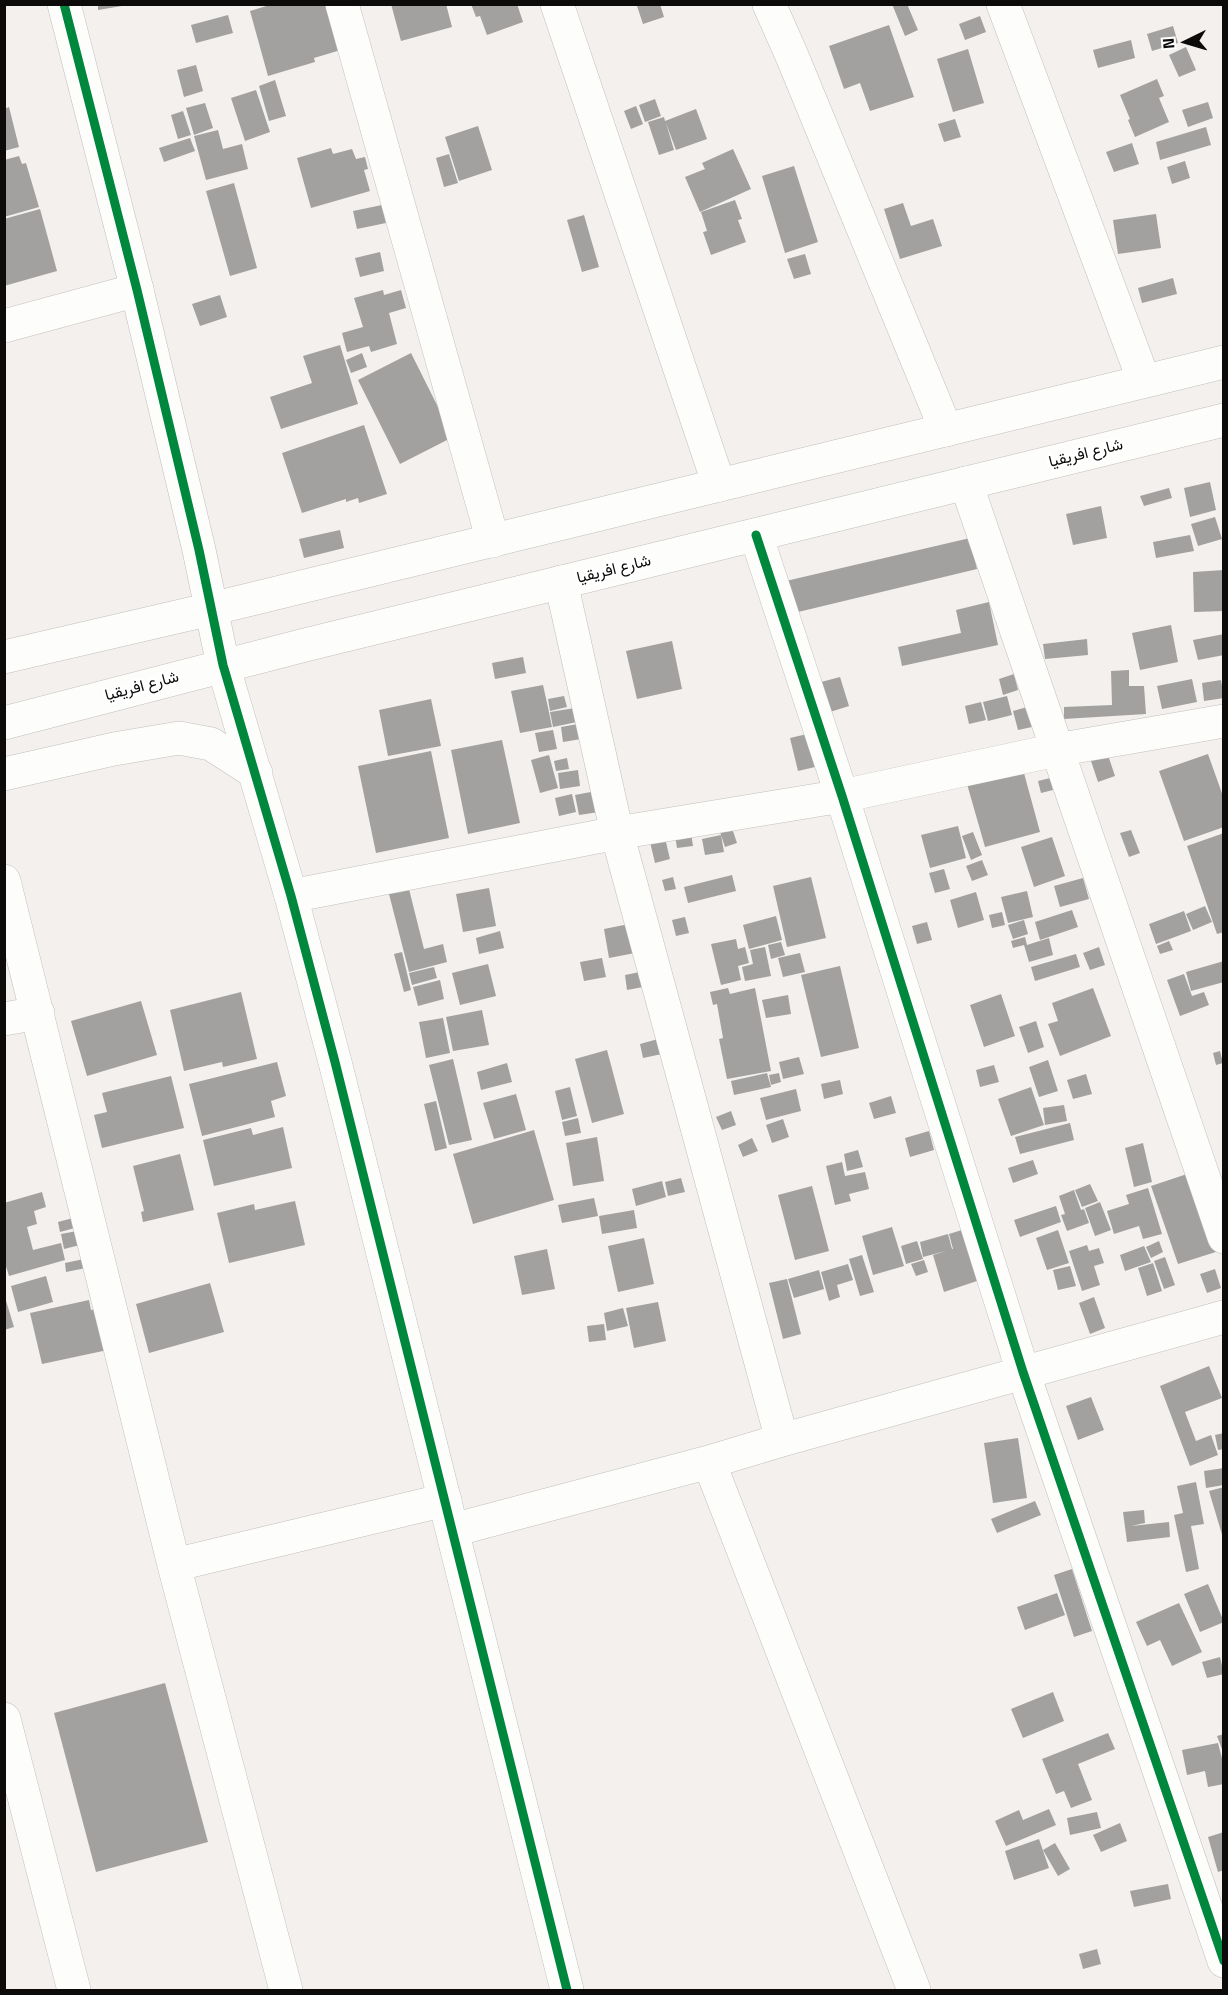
<!DOCTYPE html>
<html>
<head>
<meta charset="utf-8">
<style>
  body { margin:0 }
  #map { position:relative; width:1228px; height:1995px; overflow:hidden; background:#f3f0ed; font-family:"Titillium Web",sans-serif }
  canvas { display:block }
  .frame { position:absolute; inset:0; border:6px solid #0d0b09; pointer-events:none }
  .north { position:absolute; left:1156px; top:12px; width:60px; height:60px; -webkit-text-stroke:4px #fff; paint-order:stroke; rotate:265deg; font-size:16px; font-weight:700; line-height:24px; text-align:center; color:#0d0b09 }
  .north::after { content:''; display:block; margin:auto; width:21px; height:27px; background:#0d0b09; clip-path:polygon(50% 0,100% 100%,50% 72%,0 100%) }
</style>
</head>
<body>
<div id="map">
<canvas width="1228" height="1995"></canvas>
<div class="frame"></div>
<div class="north">N</div>
</div>
<script>
const ctx = document.querySelector('canvas').getContext('2d');
ctx.lineJoin = 'round';
function fillPath(path, color) {
  ctx.fillStyle = color;
  ctx.fill(path, 'evenodd');
}
function poly(rows) {
  const path = new Path2D();
  for (const r of rows) {
    path.moveTo(r[0], r[1]);
    for (let i = 2; i < r.length; i += 2) path.lineTo(r[i], r[i + 1]);
  }
  return path;
}
function trace(path, color, width, dash) {
  ctx.strokeStyle = color;
  ctx.lineWidth = width;
  ctx.lineCap = dash ? 'butt' : 'round';
  ctx.setLineDash(dash || []);
  ctx.stroke(path);
}
function label(font, color, halo, rows, align = 'center') {
  ctx.font = font + ' "Titillium Web",Vazirmatn,sans-serif';
  ctx.lineWidth = 6;
  ctx.setLineDash([]);
  ctx.textBaseline = 'middle';
  ctx.strokeStyle = halo;
  ctx.fillStyle = color;
  for (const [text, x, y, turn = 0] of rows) {
    ctx.save();
    ctx.translate(x, y);
    ctx.rotate((+turn || 0) * Math.PI / 180);
    ctx.textAlign = isNaN(turn) ? turn : align;
    if (halo) ctx.strokeText(text, 0, 0);
    ctx.fillText(text, 0, 0);
    ctx.restore();
  }
}
fillPath(poly([
  [98,4,121,4,122,6,98,10],
  [273,4,332,4,344,49,314,58,315,62,268,76,250,11],
  [391,4,446,4,452,27,401,41],
  [471,4,517,4,523,22,487,35,480,16,476,17],
  [641,4,660,4,664,17,643,24,637,6],
  [892,4,907,4,918,30,905,36],
  [228,15,233,33,196,43,191,25],
  [980,16,986,32,965,40,959,24],
  [889,25,914,97,870,111,860,83,844,89,829,46],
  [1173,26,1178,43,1152,51,1147,34],
  [1131,40,1135,58,1098,68,1093,50],
  [1186,47,1196,70,1179,77,1169,55],
  [968,49,984,103,953,112,937,59],
  [196,65,203,91,184,97,177,70],
  [1157,79,1164,96,1159,98,1169,122,1135,137,1128,120,1130,119,1120,95],
  [275,80,286,116,269,121,259,86],
  [256,90,270,132,245,141,231,98],
  [655,99,661,116,645,122,639,105],
  [1208,102,1213,118,1188,127,1182,110],
  [205,103,213,128,194,135,186,108],
  [636,106,643,124,631,129,624,111],
  [9,107,19,147,4,151,4,109],
  [696,109,707,139,676,150,666,123,674,150,659,155,648,122,664,117,665,121],
  [183,111,191,135,178,139,171,115],
  [955,119,961,137,944,142,938,124],
  [478,126,492,170,459,181,445,137],
  [1206,127,1211,145,1160,160,1156,142],
  [218,130,223,149,242,144,248,169,206,180,194,136],
  [190,138,195,151,164,162,159,148],
  [1132,143,1139,164,1114,172,1106,152],
  [331,148,333,154,352,149,356,159,365,157,368,169,364,170,370,191,311,208,297,158],
  [733,149,751,189,700,212,685,177,705,169,702,163],
  [449,154,458,183,444,187,436,158],
  [19,156,22,164,26,163,39,207,4,217,4,160],
  [1185,161,1190,178,1172,184,1167,167],
  [794,166,818,242,785,253,762,176],
  [234,183,257,268,230,276,206,191],
  [735,200,742,219,738,220,746,242,711,255,703,232,707,231,701,212],
  [903,203,911,226,933,219,942,246,900,259,884,209],
  [382,205,386,223,357,229,353,211],
  [40,209,57,271,4,286,4,219],
  [1156,214,1161,248,1118,254,1113,220],
  [584,215,599,267,582,272,567,220],
  [380,252,384,271,360,277,355,258],
  [805,254,811,274,794,279,787,259],
  [1173,278,1177,294,1142,303,1138,288],
  [383,290,384,295,401,290,406,308,389,313,397,344,371,352,369,346,347,352,342,333,363,327,354,298],
  [220,295,227,317,200,326,192,304],
  [340,345,358,404,281,429,270,397,312,383,303,356],
  [362,353,367,367,351,373,346,360],
  [411,353,453,437,400,464,358,380],
  [364,425,387,494,359,503,358,498,346,502,346,499,302,513,282,453],
  [1210,482,1216,510,1190,517,1184,488],
  [1169,488,1172,498,1144,506,1140,496],
  [1101,506,1107,538,1073,545,1066,514],
  [1215,517,1222,539,1198,546,1191,524],
  [340,530,344,548,304,558,299,539],
  [1190,535,1194,551,1156,558,1153,542],
  [970,538,977,569,794,613,786,581],
  [1224,570,1224,611,1194,612,1193,572],
  [989,602,998,645,902,666,898,647,961,633,956,610],
  [1171,625,1178,662,1140,670,1132,633],
  [1224,634,1224,655,1198,660,1193,640],
  [1087,639,1088,655,1045,659,1043,644],
  [672,641,682,689,637,699,626,651],
  [523,657,526,673,495,679,492,663],
  [1129,670,1129,686,1144,686,1146,714,1064,719,1064,707,1112,705,1111,671],
  [1014,674,1018,690,1003,695,999,679],
  [840,677,849,706,830,712,821,682],
  [1192,679,1197,702,1162,709,1157,686],
  [1221,680,1224,698,1204,701,1202,683],
  [543,685,549,712,545,712,549,712,552,727,520,733,511,691],
  [564,696,567,707,550,711,548,699],
  [1007,696,1012,715,988,721,983,702],
  [431,699,441,746,388,756,379,710],
  [981,702,986,720,969,724,965,706],
  [1027,707,1032,727,1018,730,1013,711],
  [575,708,577,722,553,727,550,712],
  [578,724,581,739,563,742,561,727],
  [553,730,557,749,539,752,535,733],
  [807,734,815,767,798,771,790,738],
  [502,740,520,823,468,834,451,750],
  [431,751,449,838,376,853,358,766],
  [1208,754,1224,799,1224,827,1184,841,1159,771],
  [549,755,558,788,540,793,531,760],
  [1108,755,1115,776,1098,782,1091,761],
  [567,758,569,769,556,771,554,761],
  [1021,762,1040,832,985,847,965,777],
  [578,770,580,786,560,789,558,773],
  [1050,778,1053,790,1041,793,1038,781],
  [596,791,599,812,579,815,575,795],
  [572,794,576,812,559,816,555,798],
  [690,826,693,846,677,848,674,829],
  [958,826,966,858,930,868,921,835],
  [732,828,737,843,725,847,720,832],
  [1131,830,1140,853,1129,857,1120,833],
  [973,832,982,855,971,860,962,836],
  [1224,833,1224,932,1217,934,1187,846],
  [721,835,724,852,705,855,702,839],
  [1052,837,1065,876,1034,887,1021,847],
  [665,838,670,859,655,863,650,842],
  [982,860,988,875,972,881,966,866],
  [944,869,950,889,935,893,929,873],
  [732,875,736,891,688,903,684,887],
  [673,877,676,889,665,891,662,880],
  [811,877,826,938,787,947,773,886],
  [1083,878,1089,899,1060,907,1054,886],
  [489,888,496,926,463,932,456,894],
  [409,889,424,949,443,944,447,962,409,972,389,894],
  [1027,891,1033,917,1008,923,1001,897],
  [976,892,984,920,958,928,950,900],
  [1205,906,1212,922,1193,930,1186,914],
  [1072,910,1078,927,1040,940,1035,922],
  [1184,911,1191,931,1156,944,1149,924],
  [1002,912,1005,925,992,928,989,915],
  [776,916,782,940,749,949,743,925],
  [685,917,689,933,676,936,672,920],
  [1024,920,1028,934,1013,939,1008,925],
  [927,922,932,940,917,944,912,926],
  [629,924,635,953,609,958,604,929],
  [500,931,504,948,479,954,476,938],
  [1025,937,1027,945,1049,938,1053,955,1029,962,1024,945,1013,948,1011,941],
  [736,939,738,949,745,947,749,963,738,966,741,980,721,985,711,944],
  [1169,941,1173,950,1160,954,1157,946],
  [781,942,785,955,771,959,768,945],
  [765,947,771,976,745,981,742,967,753,964,750,950],
  [1099,947,1105,965,1090,970,1083,953],
  [402,952,411,990,404,992,394,954],
  [800,953,805,972,783,977,778,958],
  [1076,954,1080,967,1035,981,1031,967],
  [602,958,606,977,584,981,580,962],
  [1224,961,1224,982,1191,991,1186,972],
  [488,964,496,996,460,1005,452,973],
  [840,966,859,1048,821,1057,801,975],
  [434,967,437,978,412,985,409,973],
  [640,972,643,987,627,990,625,975],
  [1184,974,1192,996,1204,992,1209,1005,1180,1016,1167,980],
  [440,980,444,999,418,1006,413,987],
  [728,988,730,994,755,988,771,1071,727,1079,719,1039,723,1038,717,1004,713,1005,710,992],
  [1093,988,1111,1036,1060,1056,1048,1024,1058,1021,1052,1003],
  [241,992,257,1059,223,1067,222,1062,184,1071,170,1010],
  [1001,994,1015,1036,984,1047,970,1005],
  [788,995,791,1014,766,1018,762,1000],
  [141,1001,157,1055,87,1076,71,1021],
  [482,1010,489,1045,453,1051,446,1017],
  [443,1018,450,1053,426,1058,419,1022],
  [1036,1021,1044,1047,1028,1053,1019,1027],
  [658,1039,662,1054,643,1058,640,1044],
  [607,1050,624,1114,592,1123,575,1059],
  [1220,1051,1223,1063,1216,1065,1213,1053],
  [799,1057,804,1074,783,1079,779,1062],
  [453,1059,472,1140,449,1145,429,1065],
  [1048,1060,1058,1091,1039,1097,1029,1067],
  [277,1062,286,1096,271,1101,275,1117,202,1136,189,1084],
  [507,1063,512,1082,481,1090,477,1072],
  [994,1065,999,1082,980,1087,976,1070],
  [767,1073,771,1087,734,1095,731,1081],
  [779,1073,781,1082,771,1085,769,1075],
  [1086,1074,1092,1094,1073,1099,1067,1080],
  [171,1076,184,1128,102,1148,94,1115,107,1112,102,1093],
  [840,1080,843,1094,824,1099,821,1084],
  [570,1087,577,1116,562,1120,555,1091],
  [1031,1087,1044,1125,1011,1136,998,1099],
  [796,1089,801,1111,766,1120,760,1098],
  [516,1094,526,1130,494,1139,483,1103],
  [891,1096,896,1113,874,1119,869,1103],
  [436,1101,447,1148,435,1151,424,1104],
  [1064,1105,1067,1121,1045,1125,1043,1108],
  [731,1111,736,1125,722,1130,716,1117],
  [578,1118,581,1133,565,1136,562,1122],
  [783,1119,789,1137,772,1143,766,1125],
  [1070,1123,1074,1140,1020,1154,1015,1137],
  [283,1127,292,1168,214,1186,203,1140,251,1128,253,1135],
  [534,1130,554,1200,473,1224,453,1154],
  [929,1131,934,1150,910,1157,905,1138],
  [597,1137,604,1181,573,1186,566,1143],
  [752,1138,758,1151,743,1157,738,1145],
  [1143,1143,1152,1182,1134,1187,1125,1148],
  [858,1150,863,1167,847,1171,844,1154],
  [180,1154,194,1210,143,1222,141,1212,144,1211,133,1166],
  [1033,1160,1038,1174,1013,1183,1008,1168],
  [842,1162,845,1176,865,1172,869,1189,849,1194,851,1201,835,1205,826,1166],
  [1196,1171,1222,1250,1178,1264,1151,1186],
  [681,1178,685,1192,668,1196,665,1182],
  [662,1181,666,1197,636,1206,632,1189],
  [1090,1184,1098,1201,1082,1207,1075,1190],
  [812,1186,829,1251,795,1260,778,1195],
  [1148,1188,1162,1234,1143,1239,1139,1226,1114,1234,1107,1211,1129,1204,1126,1195],
  [1074,1190,1081,1210,1084,1209,1089,1223,1067,1231,1061,1215,1065,1214,1059,1196],
  [42,1192,46,1207,34,1211,37,1224,27,1227,33,1250,61,1243,65,1260,9,1276,4,1260,4,1203],
  [594,1198,598,1216,562,1223,558,1205],
  [295,1201,305,1245,229,1263,217,1213,254,1204,255,1210],
  [1100,1202,1111,1230,1095,1236,1085,1208],
  [1056,1206,1061,1222,1020,1237,1014,1220],
  [634,1210,637,1228,602,1234,599,1216],
  [73,1218,75,1228,60,1232,58,1222],
  [892,1227,904,1266,873,1275,862,1236],
  [965,1229,980,1280,944,1292,933,1255,946,1251,923,1257,920,1242,948,1234,952,1249,953,1249,949,1234],
  [1058,1230,1069,1263,1047,1270,1036,1238],
  [77,1231,80,1245,64,1249,61,1234],
  [644,1238,654,1284,618,1292,608,1246],
  [917,1241,923,1259,906,1264,901,1246],
  [1159,1241,1163,1252,1151,1258,1146,1247],
  [1087,1245,1089,1251,1099,1248,1104,1263,1094,1266,1100,1285,1082,1291,1069,1251],
  [1144,1246,1151,1262,1125,1271,1120,1255],
  [547,1249,555,1289,522,1295,514,1256],
  [862,1255,874,1292,860,1296,849,1259],
  [1165,1257,1175,1285,1164,1289,1154,1261],
  [84,1259,86,1268,66,1272,65,1263],
  [924,1260,928,1272,916,1276,911,1264],
  [1153,1263,1162,1291,1147,1296,1138,1268],
  [848,1264,853,1280,837,1285,840,1297,829,1301,821,1272],
  [1070,1266,1076,1286,1058,1290,1053,1270],
  [1215,1269,1221,1288,1207,1293,1200,1274],
  [819,1270,824,1289,794,1298,788,1279],
  [46,1276,53,1302,18,1312,11,1286],
  [787,1279,801,1334,783,1339,769,1283],
  [210,1283,224,1332,149,1353,136,1304],
  [4,1294,14,1327,4,1330],
  [1094,1297,1105,1328,1090,1334,1079,1303],
  [89,1300,91,1310,108,1306,117,1348,42,1364,30,1313],
  [658,1302,666,1341,634,1348,626,1308],
  [623,1308,628,1326,607,1331,604,1313],
  [604,1324,606,1340,589,1342,587,1326],
  [1209,1366,1222,1398,1185,1412,1196,1441,1211,1435,1218,1455,1190,1466,1160,1386],
  [1091,1397,1104,1430,1078,1440,1066,1406],
  [1224,1433,1224,1449,1218,1450,1215,1435],
  [1018,1438,1027,1498,993,1503,984,1443],
  [1224,1468,1224,1485,1206,1488,1204,1471],
  [1196,1482,1204,1524,1191,1526,1199,1569,1186,1572,1174,1515,1183,1513,1177,1486],
  [1224,1487,1224,1538,1223,1538,1209,1491],
  [1035,1501,1041,1515,997,1533,991,1519],
  [1144,1510,1145,1523,1131,1526,1169,1522,1170,1537,1127,1542,1123,1512],
  [1072,1569,1092,1631,1074,1637,1054,1575],
  [1208,1584,1224,1622,1200,1632,1184,1594],
  [1057,1593,1065,1615,1025,1630,1017,1607],
  [1179,1603,1202,1652,1172,1666,1160,1640,1147,1646,1136,1622],
  [1220,1657,1224,1674,1207,1678,1202,1662],
  [165,1683,208,1842,96,1872,54,1713],
  [1053,1692,1064,1721,1023,1738,1011,1709],
  [1108,1733,1115,1749,1078,1764,1092,1800,1071,1808,1064,1791,1056,1794,1042,1759],
  [1224,1734,1224,1752,1223,1752,1217,1736],
  [1218,1743,1224,1766,1224,1784,1208,1787,1205,1771,1187,1775,1182,1750],
  [1049,1809,1056,1825,1006,1846,995,1821,1019,1810,1023,1820],
  [1097,1812,1101,1828,1070,1835,1067,1818],
  [1120,1823,1127,1841,1101,1852,1093,1835],
  [1224,1832,1224,1870,1218,1872,1208,1837],
  [1039,1839,1049,1868,1014,1880,1005,1851],
  [1055,1843,1070,1869,1058,1876,1043,1850],
  [1168,1884,1171,1899,1134,1907,1130,1891],
  [1097,1949,1101,1964,1083,1969,1079,1954]
]), '#a3a1a0');
const street = poly([
  [342,4,493,541],
  [557,4,719,485],
  [769,4,792,56,946,430],
  [1003,4,1144,381],
  [4,326,137,290],
  [966,483,1224,1237],
  [756,535,842,796,1023,1372,1224,1961],
  [561,582,617,833,782,1440],
  [4,881,174,1565,286,1990],
  [291,896,617,833,842,796,1056,750,1224,721],
  [4,1019,38,1013],
  [709,1462,914,1990],
  [453,1530,709,1462,782,1440,1224,1317],
  [174,1565,445,1500],
  [4,1719,74,1990]
]);
const secondary = poly([
  [64,4,137,290,199,550,223,665,291,896,335,1062,567,1990],
  [4,657,211,609,1224,362],
  [4,723,305,645,1224,420],
  [4,774,114,749,179,738,211,744,256,773]
]);
trace(street, '#c2c0be', 34);
trace(secondary, '#c2c0be', 34);
trace(street, '#fdfdfc', 33);
trace(secondary, '#fdfdfc', 33);
trace(poly([
  [64,4,137,290,199,550,223,665,291,896,335,1062,567,1990],
  [756,535,842,796,1023,1372,1224,1961]
]), '#00873e', 9);
label('16px', '#0d0b09', '#fff', [
  ["شارع افريقيا",1086,454,-14],
  ["شارع افريقيا",614,570,-14],
  ["شارع افريقيا",142,687,-15]
]);
</script>
</body>
</html>
